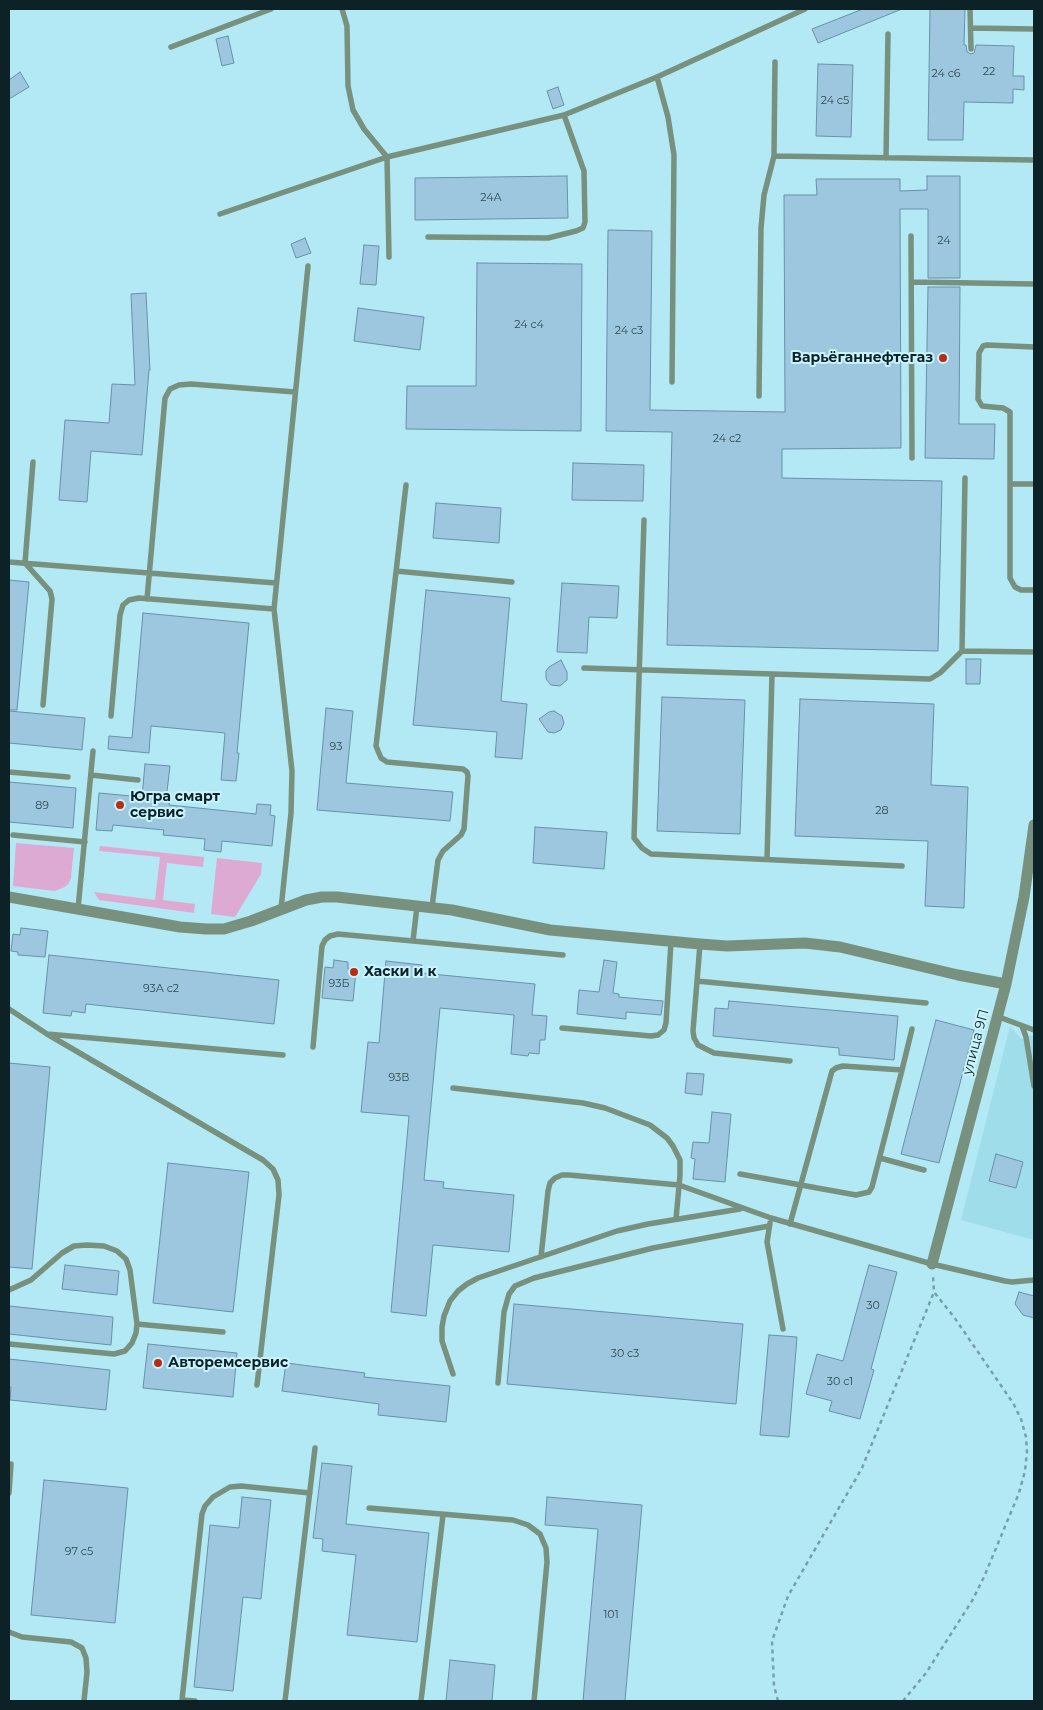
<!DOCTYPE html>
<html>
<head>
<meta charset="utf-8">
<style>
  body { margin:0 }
  #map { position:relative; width:1043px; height:1710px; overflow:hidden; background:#b3e9f4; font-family:Montserrat,sans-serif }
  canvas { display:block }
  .frame { position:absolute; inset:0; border:10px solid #0c2226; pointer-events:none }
</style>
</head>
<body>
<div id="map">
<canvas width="1043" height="1710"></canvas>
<div class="frame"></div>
</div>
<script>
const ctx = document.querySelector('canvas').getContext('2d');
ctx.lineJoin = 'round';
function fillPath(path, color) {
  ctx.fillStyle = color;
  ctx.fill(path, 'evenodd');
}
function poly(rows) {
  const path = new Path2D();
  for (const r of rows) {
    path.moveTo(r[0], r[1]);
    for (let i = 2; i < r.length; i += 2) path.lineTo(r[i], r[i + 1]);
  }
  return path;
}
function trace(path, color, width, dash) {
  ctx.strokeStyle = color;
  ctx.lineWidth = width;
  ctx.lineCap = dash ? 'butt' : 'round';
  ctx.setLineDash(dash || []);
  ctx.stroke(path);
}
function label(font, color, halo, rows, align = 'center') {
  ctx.font = font + ' Montserrat,sans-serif';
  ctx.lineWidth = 4;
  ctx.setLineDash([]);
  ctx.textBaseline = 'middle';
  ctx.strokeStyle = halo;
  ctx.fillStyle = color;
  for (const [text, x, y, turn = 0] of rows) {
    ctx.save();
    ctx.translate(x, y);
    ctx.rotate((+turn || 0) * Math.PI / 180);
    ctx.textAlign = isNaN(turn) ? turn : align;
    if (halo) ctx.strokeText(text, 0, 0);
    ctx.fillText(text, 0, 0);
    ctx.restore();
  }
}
fillPath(poly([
  [1010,1026,1021,1039,1032,1035,1034,1036,1034,1240,961,1220]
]), '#9fddeb');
fillPath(poly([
  [16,843,74,848,71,878,69,883,65,887,55,891,13,886],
  [100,846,204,857,203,867,167,863,163,900,195,904,194,913,99,900,94,892,155,900,160,857,99,851],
  [217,858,262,863,261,874,235,917,211,914]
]), '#ddaad4');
const building = poly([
  [863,9,902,9,818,43,812,29,863,9],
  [930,9,965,9,964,45,966,45,967,52,971,54,974,53,976,45,1014,46,1013,76,1024,76,1024,90,1013,89,1013,103,964,102,963,140,928,140,930,9],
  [228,36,234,63,222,66,216,39,228,36],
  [818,64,853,65,851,137,816,136,818,64],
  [20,72,29,87,9,99,9,80,20,72],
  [558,87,564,105,553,109,547,91,558,87],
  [567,176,568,218,415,220,415,178,567,176],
  [927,176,960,176,960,278,928,278,928,209,900,209,901,448,782,449,782,478,942,481,938,651,667,645,672,432,606,431,608,230,652,231,650,410,785,412,784,195,817,195,816,179,900,179,900,191,927,190,927,176],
  [305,238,311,253,296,258,291,244,305,238],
  [364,245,379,246,376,285,360,284,364,245],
  [477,263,582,264,581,431,406,429,407,386,476,386,477,263],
  [928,287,960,287,959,424,995,424,994,459,925,458,928,287],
  [146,293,150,370,149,370,142,455,91,451,87,502,59,500,65,420,109,423,112,384,135,385,131,294,146,293],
  [358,308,424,317,420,350,354,341,358,308],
  [573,463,644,465,643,501,572,500,573,463],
  [436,503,501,508,499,543,433,538,436,503],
  [9,580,29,582,17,710,9,710,9,580],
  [562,583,619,586,617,618,589,617,587,653,557,652,562,583],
  [426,590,510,598,501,701,527,704,522,759,495,757,497,732,413,725,426,590],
  [143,613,249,623,237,753,239,753,236,781,221,780,225,733,151,726,149,753,108,749,109,736,132,738,143,613],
  [966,659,981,659,980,684,966,684,966,659],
  [561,660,567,672,567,680,560,686,551,685,546,679,546,671,549,667,561,660],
  [662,697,745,700,740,834,657,831,662,697],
  [800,699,934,704,931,785,968,787,964,908,925,906,928,841,795,836,800,699],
  [326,708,353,711,346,783,453,792,450,821,317,810,326,708],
  [9,711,85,718,82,750,9,743,9,711],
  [554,711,562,716,564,723,561,730,554,733,548,732,539,719,549,712,554,711],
  [145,764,170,766,166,800,170,800,169,805,256,814,257,804,271,805,270,815,275,816,272,846,222,841,221,852,204,850,205,839,163,835,164,830,113,825,112,831,96,830,99,793,142,797,145,764],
  [9,782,76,788,73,828,9,822,9,782],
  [535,827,607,832,604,869,533,863,535,827],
  [21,928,48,931,45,957,18,955,18,952,11,951,13,934,20,935,21,928],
  [49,955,279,980,274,1024,86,1004,85,1013,72,1011,71,1016,43,1013,49,955],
  [334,960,348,962,348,969,356,970,353,1001,322,998,325,967,333,968,334,960],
  [604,960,617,962,613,993,619,994,619,997,663,1001,661,1015,626,1012,626,1019,577,1014,579,990,599,992,604,960],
  [386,961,422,965,421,973,535,984,532,1015,547,1016,545,1040,540,1040,539,1054,529,1053,528,1056,511,1054,514,1015,440,1008,424,1180,444,1182,443,1188,514,1195,509,1252,433,1245,426,1316,391,1312,409,1116,361,1112,368,1042,379,1043,386,961],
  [729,1001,898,1016,894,1060,839,1055,839,1048,713,1036,715,1008,728,1009,729,1001],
  [936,1020,974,1030,939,1163,901,1154,936,1020],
  [9,1063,50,1067,32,1269,9,1267,9,1063],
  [687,1073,704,1074,702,1095,685,1093,687,1073],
  [712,1112,731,1114,725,1182,693,1179,695,1159,691,1158,693,1142,709,1143,712,1112],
  [996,1154,1023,1162,1016,1188,989,1181,996,1154],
  [168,1163,249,1172,233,1312,153,1303,168,1163],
  [65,1265,119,1271,117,1295,62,1289,65,1265],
  [869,1265,897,1272,871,1369,874,1370,860,1419,829,1411,832,1401,806,1394,817,1354,843,1361,869,1265],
  [1019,1292,1034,1296,1034,1318,1023,1315,1015,1304,1019,1292],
  [514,1304,743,1324,736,1404,507,1384,514,1304],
  [9,1306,113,1317,111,1345,9,1334,9,1306],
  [769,1335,797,1337,789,1437,760,1435,769,1335],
  [148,1344,237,1353,233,1397,143,1388,148,1344],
  [9,1359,110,1370,106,1410,10,1400,11,1387,9,1387,9,1359],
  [286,1363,365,1373,364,1377,450,1386,446,1422,378,1415,379,1404,282,1391,286,1363],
  [322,1463,352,1466,346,1524,429,1533,417,1642,347,1635,356,1555,322,1551,323,1539,313,1538,322,1463],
  [44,1480,128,1488,115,1623,31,1615,44,1480],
  [242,1497,271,1500,261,1599,243,1597,233,1691,194,1687,210,1525,239,1528,242,1497],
  [547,1497,642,1505,625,1701,583,1701,598,1529,545,1525,547,1497],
  [450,1660,495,1665,492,1701,446,1701,450,1660]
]);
fillPath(building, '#9cc7df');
trace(building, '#6791a8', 1);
trace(poly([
  [778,1701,774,1686,772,1641,788,1596,862,1468,934,1292],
  [903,1701,926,1673,972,1601,984,1577,1019,1493,1025,1471,1027,1452,1026,1437,1021,1419,1013,1403,954,1317,934,1292,933,1276]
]), '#76a0a9', 2.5, [4, 4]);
trace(poly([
  [970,9,971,49],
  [971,28,1034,29],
  [171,47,271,9],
  [775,62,774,156,1034,160],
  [657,77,668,117,674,155,672,382],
  [886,158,888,34],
  [220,214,387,157,364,129,353,110,348,86,347,26,342,9],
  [911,236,912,458],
  [428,237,548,238,576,231,583,228,585,222,584,171,564,115],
  [389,257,387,157,564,115,657,77,805,9],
  [912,282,1034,284],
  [1034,347,987,345,983,346,979,353,978,399,982,406,1003,408,1010,412,1010,578,1015,587,1021,590,1034,590],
  [759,396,761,228,764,195,774,156],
  [33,462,25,563,50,591,52,599,43,705],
  [1011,484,1034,484],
  [406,485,376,746,381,758,387,762,463,769,467,772,468,776,464,829,461,835,443,851,438,860,432,907],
  [644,520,634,838,642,848,651,854,902,866],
  [9,562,276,583],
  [396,571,512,582],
  [147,599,165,398,170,389,179,385,191,384,295,392],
  [962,651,1034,652],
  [584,668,930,679,940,673,962,651,965,478],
  [111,716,120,615,123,605,129,600,139,598,274,609],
  [9,772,68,777],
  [91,775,138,780],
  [13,835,85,842],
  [767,859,772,675],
  [78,909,93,751],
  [281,909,291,813,292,771,274,609,308,266],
  [413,941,417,906],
  [700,944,693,1031,694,1038,698,1045,714,1053,790,1061],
  [697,981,926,1003],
  [9,1009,47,1034,283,1055],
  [999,1017,1034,1030],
  [1022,1026,1026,1037,1034,1086],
  [562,1028,651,1036,658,1035,664,1030,666,1023,671,942],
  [47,1034,263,1160,273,1169,278,1180,279,1195,257,1385],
  [313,1047,322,946,325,940,330,936,338,934,563,955],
  [453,1088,583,1103,605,1108,650,1125,667,1138,673,1146,680,1160,680,1175,676,1219],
  [880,1158,924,1170],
  [740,1174,856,1195,869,1192,872,1187,902,1070],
  [770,1223,767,1242,783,1329],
  [790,1224,832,1071,836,1068,843,1066,902,1070,912,1029],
  [541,1257,548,1191,550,1183,555,1178,562,1175,569,1175,679,1185,771,1218,932,1264,1005,1281,1012,1282,1034,1280],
  [9,1290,31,1280,62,1253,74,1246,87,1245,104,1246,117,1251,126,1259,130,1270,137,1324,136,1333,132,1343,125,1351,114,1354,9,1344],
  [137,1324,223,1332],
  [453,1374,442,1341,442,1327,444,1316,450,1301,458,1291,467,1284,478,1278,617,1231,648,1224,740,1209],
  [498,1383,504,1312,509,1294,515,1286,534,1278,653,1248,769,1226],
  [9,1493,11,1464],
  [369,1508,513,1520,528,1525,540,1534,546,1548,547,1562,534,1701],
  [9,1632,22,1637,71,1642,82,1648,86,1658,87,1672,84,1701],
  [182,1700,202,1514,205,1506,213,1497,230,1487,241,1486,310,1493],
  [182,1701,182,1700,195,1701],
  [285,1701,315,1448],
  [421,1701,443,1515]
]), '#77917e', 5.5);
trace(poly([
  [9,897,180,927,206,929,224,929,251,921,306,900,322,897,337,897,452,910,550,930,700,944,727,946,805,943,840,947,958,975,1006,984],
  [932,1264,1006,984,1024,897,1034,825]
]), '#77917e', 11);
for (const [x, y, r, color] of [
  [943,358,5,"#b82c13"],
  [120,805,5,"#b82c13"],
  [354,972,5,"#b82c13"],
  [158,1363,5,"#b82c13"]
]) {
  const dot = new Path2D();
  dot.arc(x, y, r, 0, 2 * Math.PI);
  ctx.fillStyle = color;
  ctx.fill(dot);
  trace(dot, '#caf4fd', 2);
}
label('11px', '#304b54', null, [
  ["22",989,72],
  ["24 с6",946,74],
  ["24 с5",835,101],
  ["24А",491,198],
  ["24",944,241],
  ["24 с4",529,325],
  ["24 с3",629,331],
  ["24 с2",727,439],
  ["93",336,747],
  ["89",42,806],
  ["28",882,811],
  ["93Б",339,984],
  ["93А с2",161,989],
  ["93В",399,1078],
  ["30",873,1306],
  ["30 с3",625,1354],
  ["30 с1",840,1382],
  ["97 с5",79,1552],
  ["101",611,1615]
]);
label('bold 14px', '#0c2226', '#caf4fd', [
  ["Варьёганнефтегаз",933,358,"right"],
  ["Югра смарт",130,797],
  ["сервис",130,813],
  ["Хаски и к",364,972],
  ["Авторемсервис",168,1363]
], 'left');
label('14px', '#0c2226', '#caf4fd', [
  ["улица 9П",976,1042,-75]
]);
</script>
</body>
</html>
